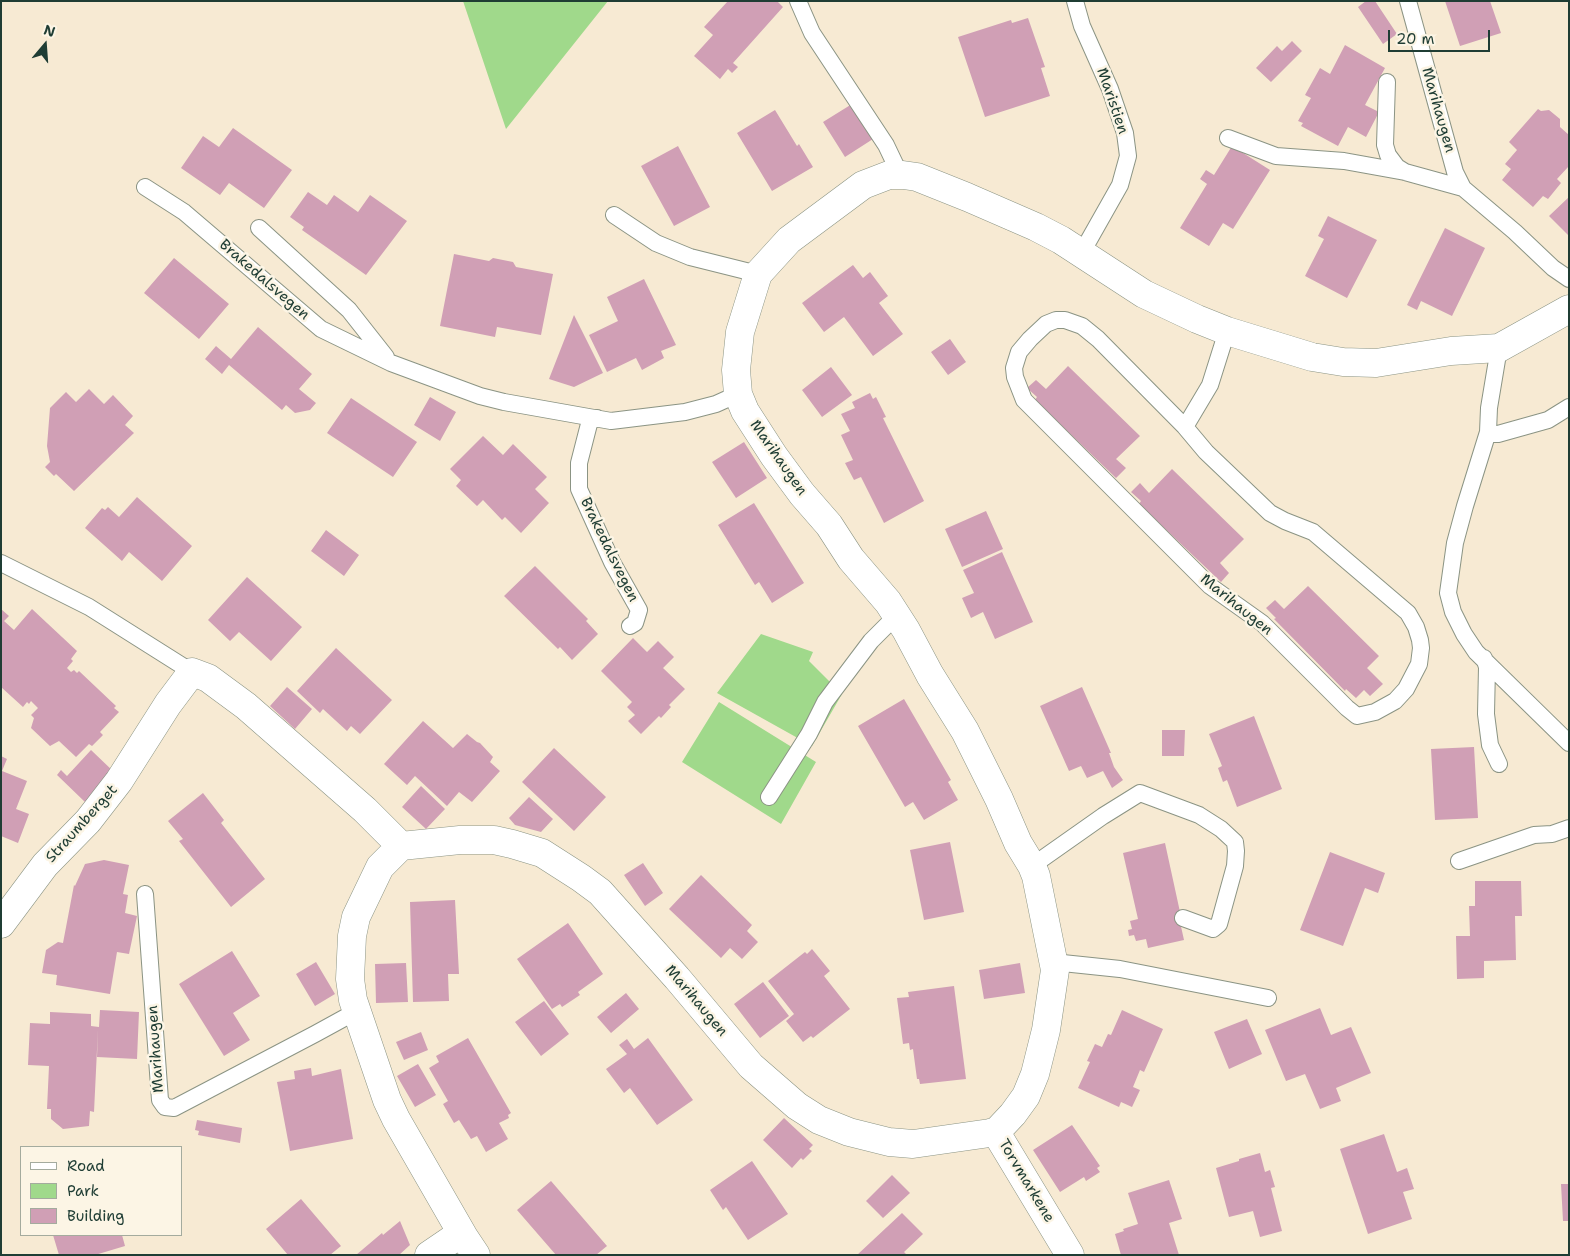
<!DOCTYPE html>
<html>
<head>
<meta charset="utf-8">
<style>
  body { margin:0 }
  #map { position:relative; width:1570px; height:1256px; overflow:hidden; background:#f7ead3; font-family:"Shantell Sans",sans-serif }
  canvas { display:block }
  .frame { position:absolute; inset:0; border:2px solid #1f3d34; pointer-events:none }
  .legend { position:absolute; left:20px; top:1146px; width:162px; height:90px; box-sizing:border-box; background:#fcf5e5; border:1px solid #a4ab9e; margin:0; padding:6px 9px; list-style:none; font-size:15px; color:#1f3d34 }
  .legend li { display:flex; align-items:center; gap:10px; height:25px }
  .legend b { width:25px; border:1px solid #a4ab9e }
  .north { position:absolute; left:20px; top:20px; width:50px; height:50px; -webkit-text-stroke:4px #fcf5e5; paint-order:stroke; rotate:18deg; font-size:14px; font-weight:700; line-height:20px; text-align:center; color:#1f3d34 }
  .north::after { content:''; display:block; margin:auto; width:18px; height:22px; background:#1f3d34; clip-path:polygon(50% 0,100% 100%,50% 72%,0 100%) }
  .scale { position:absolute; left:1388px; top:30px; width:102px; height:22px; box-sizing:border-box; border:2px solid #1f3d34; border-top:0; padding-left:6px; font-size:15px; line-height:18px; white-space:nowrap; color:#1f3d34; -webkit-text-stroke:4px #fcf5e5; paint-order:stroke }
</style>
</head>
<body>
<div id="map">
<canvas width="1570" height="1256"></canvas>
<div class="frame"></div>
<ul class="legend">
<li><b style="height:6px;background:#fff"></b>Road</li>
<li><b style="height:14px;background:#a0d98b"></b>Park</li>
<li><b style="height:14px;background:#d09fb5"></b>Building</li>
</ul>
<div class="north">N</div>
<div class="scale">20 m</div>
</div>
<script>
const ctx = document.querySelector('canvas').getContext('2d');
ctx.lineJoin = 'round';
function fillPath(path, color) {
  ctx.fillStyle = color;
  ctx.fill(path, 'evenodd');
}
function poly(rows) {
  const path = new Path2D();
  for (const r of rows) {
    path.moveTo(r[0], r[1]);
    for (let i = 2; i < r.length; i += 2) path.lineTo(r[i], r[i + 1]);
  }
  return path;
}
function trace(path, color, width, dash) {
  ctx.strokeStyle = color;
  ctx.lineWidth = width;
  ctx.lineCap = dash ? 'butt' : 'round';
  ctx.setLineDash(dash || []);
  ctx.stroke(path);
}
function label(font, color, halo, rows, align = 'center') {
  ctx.font = font + ' "Shantell Sans",sans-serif';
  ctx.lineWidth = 5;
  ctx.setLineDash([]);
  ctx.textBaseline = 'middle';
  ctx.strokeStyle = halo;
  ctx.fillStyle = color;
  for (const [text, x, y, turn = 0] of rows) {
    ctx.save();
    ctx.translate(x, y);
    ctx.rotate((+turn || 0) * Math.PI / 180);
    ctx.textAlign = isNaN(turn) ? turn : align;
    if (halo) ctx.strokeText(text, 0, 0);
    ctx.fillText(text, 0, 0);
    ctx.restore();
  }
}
fillPath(poly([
  [463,1,608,1,506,129],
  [761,634,813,652,809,661,842,694,812,746,717,693],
  [719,702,816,762,781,824,682,762]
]), '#a0d98b');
fillPath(poly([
  [728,1,777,1,783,7,733,63,738,67,732,73,728,69,720,79,694,56,713,35,704,27],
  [1366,1,1375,1,1397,34,1383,44,1358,7],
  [1445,1,1490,1,1501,33,1460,46],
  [1028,18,1045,67,1041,68,1050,96,985,117,958,37,1011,20,1012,23],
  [1292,41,1302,51,1271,82,1256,68,1277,46,1282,51],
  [1345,45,1385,68,1365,105,1379,112,1366,137,1348,127,1338,146,1301,126,1303,123,1298,121,1311,98,1305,95,1320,68,1330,74],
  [852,104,873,139,845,157,823,122],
  [1538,109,1541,111,1549,110,1560,119,1560,127,1569,135,1569,166,1557,179,1561,183,1548,199,1543,196,1533,207,1502,180,1511,169,1505,164,1517,150,1509,142],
  [775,110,797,146,799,144,813,167,772,191,737,133],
  [233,128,292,170,264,208,229,183,220,195,181,168,203,136,219,147],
  [678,146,710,207,674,226,641,166],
  [1232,146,1270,170,1233,229,1223,223,1209,246,1180,228,1207,184,1200,179,1206,170,1214,175],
  [308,192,327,205,334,195,358,212,370,195,407,221,366,275,302,230,304,227,290,217],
  [1569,197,1569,236,1549,216],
  [1328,216,1377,240,1347,298,1305,276,1324,239,1318,236],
  [1445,228,1485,248,1452,316,1421,301,1417,310,1407,305],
  [454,254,489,261,493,258,513,262,516,267,553,274,541,335,497,327,495,337,440,326],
  [174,258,229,304,199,339,144,293],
  [853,265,863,278,870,272,888,296,879,303,903,334,873,356,844,317,824,332,802,303],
  [644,279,676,345,661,351,664,358,642,370,636,358,607,372,589,335,618,321,607,297],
  [574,315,603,373,574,387,549,379],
  [258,327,312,374,299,389,316,403,310,410,295,413,286,405,282,410,229,365,222,374,205,359,216,346,231,359],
  [950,339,966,362,948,375,931,352],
  [1068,366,1140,436,1116,459,1126,468,1116,478,1035,400,1037,397,1027,388,1036,380,1046,389],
  [831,367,852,395,822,417,802,390],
  [89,389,104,404,113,395,133,416,125,425,134,433,74,491,56,474,54,476,45,467,50,462,47,446,50,408,66,392,76,402],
  [870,393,873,399,876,397,886,417,883,418,924,501,884,523,861,477,854,480,845,463,853,460,841,435,850,431,841,414,855,408,852,402],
  [430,397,456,412,440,441,414,425],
  [351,398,417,442,393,477,327,433],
  [483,436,503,455,513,444,547,477,535,489,549,503,521,533,505,517,502,520,483,500,477,506,456,486,461,480,450,469],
  [744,442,767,478,736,498,712,462],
  [1172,469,1244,539,1220,563,1229,573,1221,582,1139,504,1141,501,1131,492,1140,483,1149,493],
  [137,497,192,546,162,581,129,552,122,561,85,528,102,508,105,510,108,507,119,517],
  [754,503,804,583,772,603,759,582,755,585,718,525],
  [986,511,1003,549,962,567,945,529],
  [326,530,359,555,344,576,311,551],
  [1002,552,1033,622,995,639,983,612,971,618,962,598,974,593,963,570],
  [535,566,588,619,586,621,598,634,572,660,560,647,558,649,504,596],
  [247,577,302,627,271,661,239,632,230,641,208,620],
  [1308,586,1379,656,1367,668,1383,684,1370,696,1364,690,1356,698,1346,689,1345,691,1274,619,1276,618,1266,608,1275,600,1284,609],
  [1,609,9,616,4,621,14,630,32,609,77,651,71,659,73,661,67,668,71,672,74,670,77,673,79,671,116,706,114,708,119,712,100,732,103,735,92,746,89,744,76,757,59,741,50,746,31,728,34,718,31,715,38,708,31,701,29,704,27,702,23,707,1,687],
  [633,638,647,652,658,641,674,657,663,668,685,689,669,705,671,707,661,718,659,716,641,734,628,721,635,715,627,707,632,702,601,671],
  [336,648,392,700,360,734,351,726,347,731,323,709,320,713,297,691],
  [287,687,312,709,295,729,270,706],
  [1082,687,1111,753,1109,753,1114,767,1123,780,1112,788,1103,771,1087,778,1081,766,1069,771,1040,706],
  [904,699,951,780,948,782,958,800,924,820,913,802,905,807,858,726],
  [1254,716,1282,789,1237,807,1227,780,1223,782,1218,768,1222,766,1209,734],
  [423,721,453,748,467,734,477,742,480,743,493,757,490,762,500,771,472,802,459,792,447,806,415,776,407,785,384,764],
  [1162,730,1185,730,1184,756,1162,756],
  [1474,747,1478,818,1435,820,1431,749],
  [554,748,606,797,574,831,522,782],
  [91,750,114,772,85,802,57,775,61,770,67,776],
  [1,756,7,759,2,771,27,781,16,809,29,814,18,843,1,836],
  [421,786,445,809,426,829,402,807],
  [203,793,224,820,221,823,265,879,231,907,179,841,183,839,168,821],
  [529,797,553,819,541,832,515,825,509,818],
  [950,842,964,912,924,920,910,850],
  [1165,843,1180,912,1178,913,1184,940,1148,948,1146,939,1136,941,1134,935,1129,936,1128,930,1132,929,1130,921,1138,919,1123,853],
  [1330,852,1385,873,1378,893,1365,888,1343,946,1300,930],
  [104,860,129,865,123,894,128,895,125,913,137,916,129,954,117,952,110,994,56,985,57,975,42,973,46,950,58,942,63,943,74,885,75,886,85,864],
  [643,863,663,893,645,906,624,875],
  [701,875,752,925,747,931,758,942,742,959,730,948,721,958,669,909],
  [1475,881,1521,881,1522,916,1515,916,1516,960,1484,961,1484,978,1457,979,1456,936,1470,936,1469,906,1475,906],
  [455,900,459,974,448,974,449,1001,413,1002,410,902],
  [568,923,603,974,578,992,580,995,562,1007,560,1004,552,1009,517,959],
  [812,949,830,971,824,976,850,1009,813,1038,811,1036,803,1042,786,1021,794,1014,768,981,805,952,807,954],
  [232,951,260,996,233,1013,250,1040,224,1056,179,984],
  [316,962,335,994,315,1006,296,974],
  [406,963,408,1002,376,1003,375,964],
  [1020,963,1025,993,984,999,979,970],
  [763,982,789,1016,760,1038,734,1004],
  [954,986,966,1079,920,1084,919,1079,917,1079,913,1049,910,1050,909,1043,903,1044,897,998,909,997,908,992],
  [626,993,639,1009,611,1033,597,1017],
  [544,1001,569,1034,541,1056,515,1022],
  [1320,1008,1331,1035,1351,1027,1371,1073,1336,1088,1341,1101,1320,1109,1305,1074,1286,1081,1265,1030],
  [100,1010,139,1012,137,1059,97,1057,98,1029,94,1112,90,1111,89,1126,63,1129,51,1119,51,1109,47,1109,49,1066,28,1065,30,1023,50,1024,50,1012,91,1014,91,1026,99,1027],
  [1122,1010,1163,1029,1144,1072,1140,1070,1133,1087,1140,1090,1132,1107,1121,1102,1119,1107,1078,1088,1090,1062,1087,1061,1095,1044,1102,1047,1108,1034,1111,1035],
  [1247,1019,1262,1054,1229,1069,1214,1032],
  [421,1032,428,1050,404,1060,396,1042],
  [468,1038,511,1113,508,1115,509,1118,499,1123,508,1139,486,1152,477,1136,471,1139,459,1120,454,1123,443,1104,448,1101,429,1068,439,1062,436,1056],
  [648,1038,693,1100,657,1125,630,1088,624,1093,606,1069,627,1054,619,1045,627,1039,634,1049],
  [418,1064,436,1095,415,1107,397,1076],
  [311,1068,312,1076,341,1069,353,1139,290,1151,277,1082,295,1079,294,1071],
  [784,1118,813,1145,809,1149,812,1151,803,1160,801,1158,792,1168,763,1140],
  [197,1120,242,1128,240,1143,198,1135,199,1131,195,1130],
  [1072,1125,1100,1166,1097,1168,1100,1172,1086,1181,1084,1177,1060,1192,1033,1150],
  [1384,1134,1397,1172,1407,1168,1414,1189,1403,1192,1412,1219,1368,1234,1340,1149],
  [1260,1153,1265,1172,1270,1170,1275,1187,1271,1188,1282,1231,1260,1237,1253,1211,1229,1217,1216,1168,1239,1161,1239,1159],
  [752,1161,788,1214,748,1240,726,1207,723,1210,710,1190],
  [892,1175,910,1193,883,1218,866,1201],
  [1169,1180,1182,1219,1169,1223,1179,1255,1121,1255,1115,1234,1124,1231,1123,1229,1138,1224,1128,1193],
  [551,1181,607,1246,596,1255,556,1255,517,1210],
  [1561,1184,1569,1184,1569,1221,1563,1221],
  [301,1199,341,1246,330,1255,288,1255,266,1229],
  [902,1213,923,1234,904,1252,907,1255,857,1255],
  [400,1221,410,1245,399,1255,356,1255,382,1233,383,1235],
  [53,1235,122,1235,125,1246,95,1255,59,1255]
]), '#d09fb5');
const lane = poly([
  [798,1,812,33,886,145,896,166,903,175],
  [1075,1,1082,26,1110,89,1125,133,1128,156,1120,185,1081,254],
  [1408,1,1455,172,1463,188],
  [1387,82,1385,145,1388,155,1397,167,1405,172],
  [1228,138,1276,156,1344,161,1405,172,1463,188,1515,232,1553,268,1569,279],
  [145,187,184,212,321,329,391,363,480,396,504,402,611,421,685,412,716,404,738,394],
  [614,215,656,243,690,257,758,274],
  [259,228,349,310,386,357],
  [1499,348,1489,408,1488,432,1465,506,1455,543,1448,593,1453,612,1464,634,1476,652,1569,743],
  [597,418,593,419,589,424,579,463,579,489,612,562,639,610,635,623,630,626],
  [1185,427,1206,452,1270,513,1285,521,1313,532,1408,613,1416,627,1420,640,1421,648,1419,664,1406,689,1395,701,1375,712,1357,716,1347,708,1262,623,1210,586,1024,400,1015,377,1014,368,1019,352,1030,339,1046,324,1056,320,1065,320,1082,326,1098,339,1185,427,1210,385,1227,331],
  [1488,432,1490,434,1498,434,1548,420,1569,407],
  [1,563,89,607,192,672],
  [1484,658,1487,667,1486,714,1490,745,1499,764],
  [769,797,809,734,825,702,871,641,896,616],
  [1459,861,1534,835,1552,834,1569,828],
  [1032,866,1103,816,1140,793,1199,815,1221,829,1235,842,1236,851,1235,866,1219,924,1213,929,1183,918],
  [145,894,160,1100,165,1107,174,1108,315,1034,357,1011],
  [1053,962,1120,969,1268,998]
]);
const street = poly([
  [1,924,45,865,88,821,119,781,168,704,192,672,208,678,246,706,365,810,401,846],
  [997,1131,997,1134,1070,1255],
  [429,1255,454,1238,464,1237],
  [476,1255,464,1237,396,1119,387,1100,353,1000,350,979,352,936,356,917,380,867,401,846,460,840,494,840,512,844,542,853,581,878,600,892,677,978,751,1066,797,1106,819,1120,849,1132,889,1142,913,1144,990,1133,997,1131,1013,1114,1026,1096,1035,1074,1046,1030,1055,970,1036,876,1032,866,1018,843,999,799,965,731,930,675,906,630,888,602,851,559,829,525,802,494,774,456,745,411,738,394,736,370,740,332,758,274,789,240,863,185,889,175,903,175,917,177,967,197,1036,227,1061,240,1144,294,1197,319,1227,331,1312,357,1343,362,1376,363,1451,351,1499,348,1569,309]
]);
trace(lane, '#8b9484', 18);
trace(street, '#8b9484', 29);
trace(lane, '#fff', 16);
trace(street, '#fff', 28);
label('15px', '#1f3d34', '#fcf5e5', [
  ["Maristien",1112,101,71],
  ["Marihaugen",1438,110,74],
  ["Brakedalsvegen",264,280,41],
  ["Marihaugen",778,458,55],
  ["Brakedalsvegen",609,550,64],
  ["Marihaugen",1236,605,39],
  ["Straumberget",82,824,-48],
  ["Marihaugen",696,1001,50],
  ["Marihaugen",156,1049,-94],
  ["Torvmarkene",1026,1181,59]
]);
</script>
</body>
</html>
